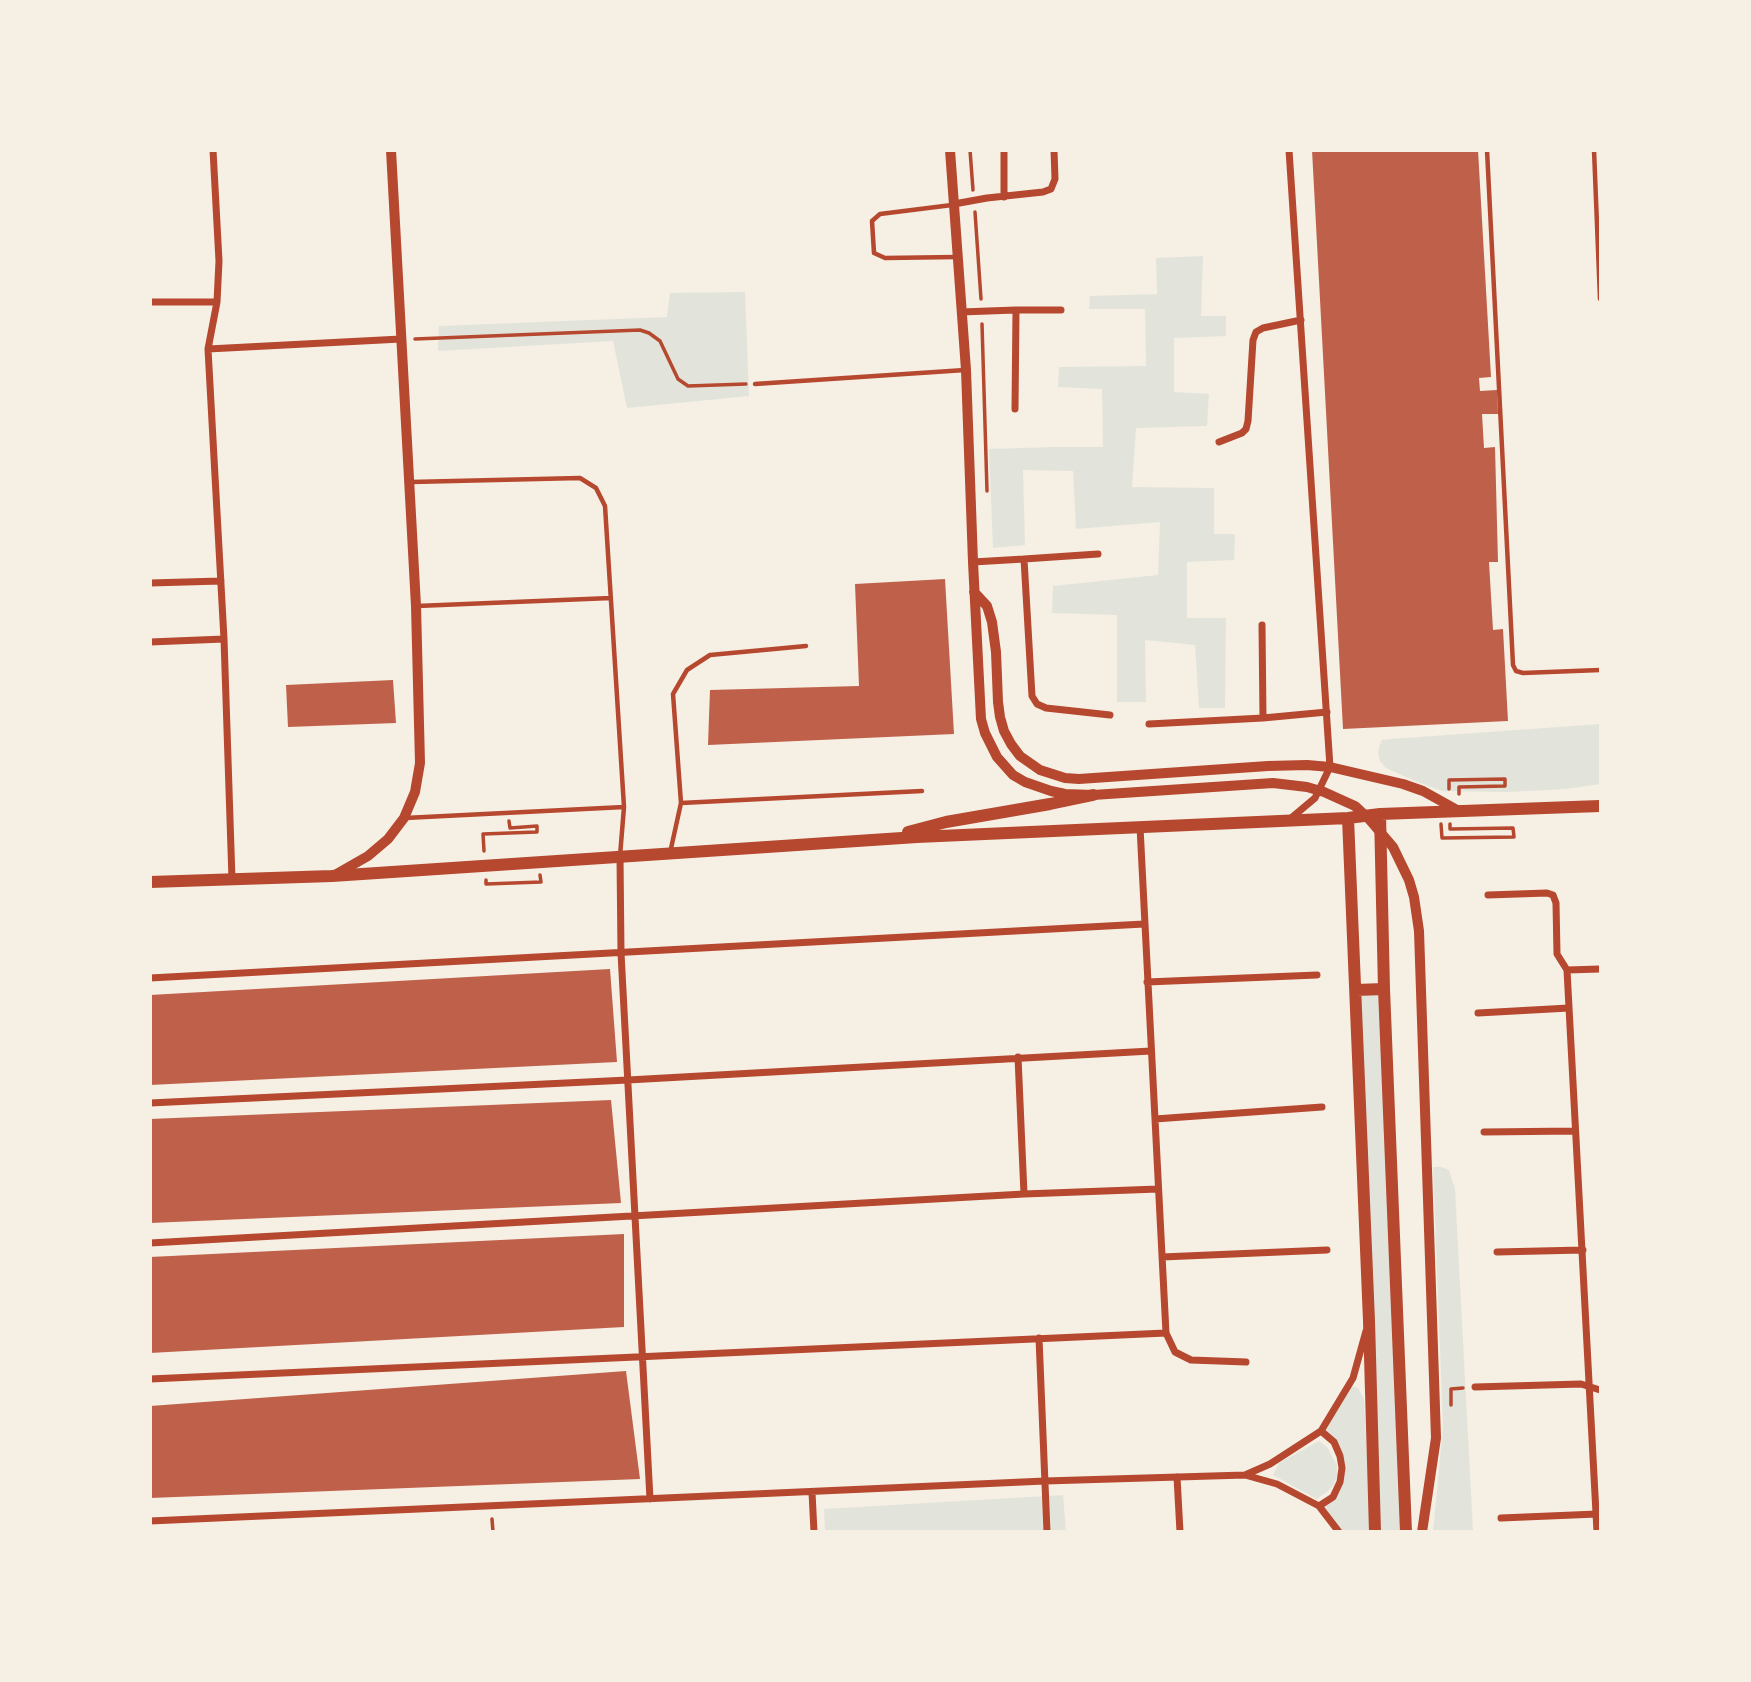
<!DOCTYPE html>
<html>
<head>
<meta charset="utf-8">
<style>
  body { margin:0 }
  #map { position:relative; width:1751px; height:1682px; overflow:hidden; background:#f6efe4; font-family:Poppins,sans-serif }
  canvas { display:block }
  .frame { position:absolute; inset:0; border:152px solid #f6efe4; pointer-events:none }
</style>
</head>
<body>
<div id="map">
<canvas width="1751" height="1682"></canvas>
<div class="frame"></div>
</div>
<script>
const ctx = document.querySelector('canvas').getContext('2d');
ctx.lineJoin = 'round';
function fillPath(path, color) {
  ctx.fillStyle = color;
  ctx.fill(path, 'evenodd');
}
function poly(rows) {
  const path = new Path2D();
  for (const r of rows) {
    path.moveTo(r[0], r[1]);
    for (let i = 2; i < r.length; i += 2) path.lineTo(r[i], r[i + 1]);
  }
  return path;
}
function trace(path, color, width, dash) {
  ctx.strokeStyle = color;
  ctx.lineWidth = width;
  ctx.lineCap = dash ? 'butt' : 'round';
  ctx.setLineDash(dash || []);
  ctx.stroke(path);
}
fillPath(poly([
  [1203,256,1201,316,1226,316,1226,336,1174,338,1174,392,1209,394,1207,426,1136,428,1132,487,1214,488,1214,534,1235,534,1234,560,1187,562,1187,618,1226,618,1225,708,1199,708,1195,645,1145,640,1146,702,1117,702,1117,615,1052,613,1053,586,1158,575,1160,522,1076,529,1073,471,1023,470,1025,545,993,548,989,449,1053,447,1103,447,1102,389,1058,387,1059,367,1146,366,1145,309,1089,309,1090,296,1157,294,1156,258],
  [745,292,749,396,627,408,613,341,438,351,439,326,667,317,670,293],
  [1600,724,1600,784,1566,789,1508,792,1442,791,1415,781,1386,768,1380,761,1378,753,1379,747,1382,740,1391,739],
  [1364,994,1379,994,1403,1531,1378,1531,1360,997],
  [1433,1167,1441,1167,1449,1170,1455,1189,1473,1531,1433,1532,1443,1427],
  [1351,1386,1358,1388,1364,1399,1371,1531,1342,1531,1323,1506,1335,1498,1339,1493,1343,1482,1344,1464,1323,1430],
  [1319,1441,1327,1447,1337,1465,1337,1476,1333,1486,1328,1491,1317,1499,1273,1475,1279,1463],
  [1063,1495,1066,1531,825,1531,824,1509]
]), '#e2e4dc');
fillPath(poly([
  [1312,150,1478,150,1491,377,1479,378,1480,391,1497,390,1498,414,1482,414,1484,448,1495,447,1498,562,1489,562,1493,630,1503,629,1508,721,1343,729],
  [945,579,954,734,708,745,710,690,859,686,855,584],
  [393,680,396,723,288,727,286,685],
  [610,969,617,1062,150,1085,150,995],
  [611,1100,621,1203,150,1223,150,1119],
  [624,1234,624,1327,150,1353,150,1257],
  [626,1371,640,1479,150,1498,150,1406]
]), '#bf614a');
trace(poly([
  [970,150,973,190],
  [975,212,981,299],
  [982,324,987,491],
  [415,339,640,330,649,333,660,341,678,379,688,386,746,384],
  [1449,789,1449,780,1505,779,1505,786,1459,787,1459,794],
  [1441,824,1442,838,1514,837,1513,828,1450,829,1450,824],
  [484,851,483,834,537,832,537,826,510,828,509,821],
  [486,880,486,884,541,882,540,875],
  [1451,1405,1451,1389,1463,1388],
  [492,1519,493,1532]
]), '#b5482f', 3.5);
trace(poly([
  [1487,150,1513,665,1516,671,1523,673,1600,670],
  [1594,150,1600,299],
  [952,205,880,214,872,221,874,253,885,258,957,257],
  [755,384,965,370],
  [411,482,580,478,596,488,605,506,624,807,620,856],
  [417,606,611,598],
  [681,803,673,694,687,670,710,655,806,646],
  [405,818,624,807],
  [670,853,681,803,922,791]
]), '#b5482f', 4.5);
trace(poly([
  [213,150,219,261,217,302,208,349,224,639,232,879],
  [1289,150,1330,767,1315,798,1290,819],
  [1004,197,1004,150],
  [954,204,987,198,1043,192,1051,189,1055,179,1054,150],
  [150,302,217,302],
  [1016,310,1061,310],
  [961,312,1016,310,1015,409],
  [208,349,401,339],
  [1219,442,1242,433,1246,429,1248,421,1253,340,1256,332,1263,328,1301,320],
  [1024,559,1098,554],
  [973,562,1024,559,1032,696,1037,704,1046,708,1110,715],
  [150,583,221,581],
  [150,642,224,639],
  [1263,718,1327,712],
  [1149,724,1263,718,1262,625],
  [1140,827,1166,1333,1175,1352,1191,1360,1246,1362],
  [620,857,621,953,650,1499],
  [1488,895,1547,893,1553,895,1556,903,1557,954,1567,970,1597,1532],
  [1567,970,1600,969],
  [150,978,1144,924],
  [1147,982,1317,975],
  [1478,1013,1569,1008],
  [1018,1057,1024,1194],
  [150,1103,628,1080,1151,1051],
  [1155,1119,1322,1107],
  [1484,1132,1575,1131],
  [150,1243,1024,1194,1158,1189],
  [1497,1252,1583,1250],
  [1162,1257,1327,1250],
  [1039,1338,1047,1532],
  [150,1379,1166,1333],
  [1475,1387,1581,1384,1600,1390],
  [1245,1475,1270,1464,1321,1431,1353,1378,1366,1331],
  [1177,1477,1180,1532],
  [812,1492,814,1532],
  [1319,1506,1333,1497,1340,1482,1342,1468,1340,1456,1334,1442,1321,1431],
  [1501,1518,1597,1514],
  [150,1521,1045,1481,1245,1475,1277,1484,1319,1506,1339,1532]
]), '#b5482f', 7);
trace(poly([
  [950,150,966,370,973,562,981,719,985,733,997,757,1013,775,1025,782,1051,791,1065,794,1093,795,1273,783,1307,787,1324,792,1355,806,1369,819,1393,847,1409,880,1414,897,1419,931,1436,1438,1422,1532],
  [974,592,987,606,992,622,996,652,998,702,1000,717,1004,731,1011,744,1020,756,1040,770,1065,778,1079,779,1268,766,1307,765,1330,767,1403,784,1423,791,1459,811],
  [333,876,368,856,388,839,404,818,415,792,420,763,416,606,391,150]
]), '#b5482f', 10);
trace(poly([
  [1380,814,1384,989,1406,1532],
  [1348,818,1369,1321,1375,1532],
  [908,832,946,822,1050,804,1093,795],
  [150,882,332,876,917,837,1348,818,1380,814,1600,806],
  [1356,990,1384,989]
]), '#b5482f', 12);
</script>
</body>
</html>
